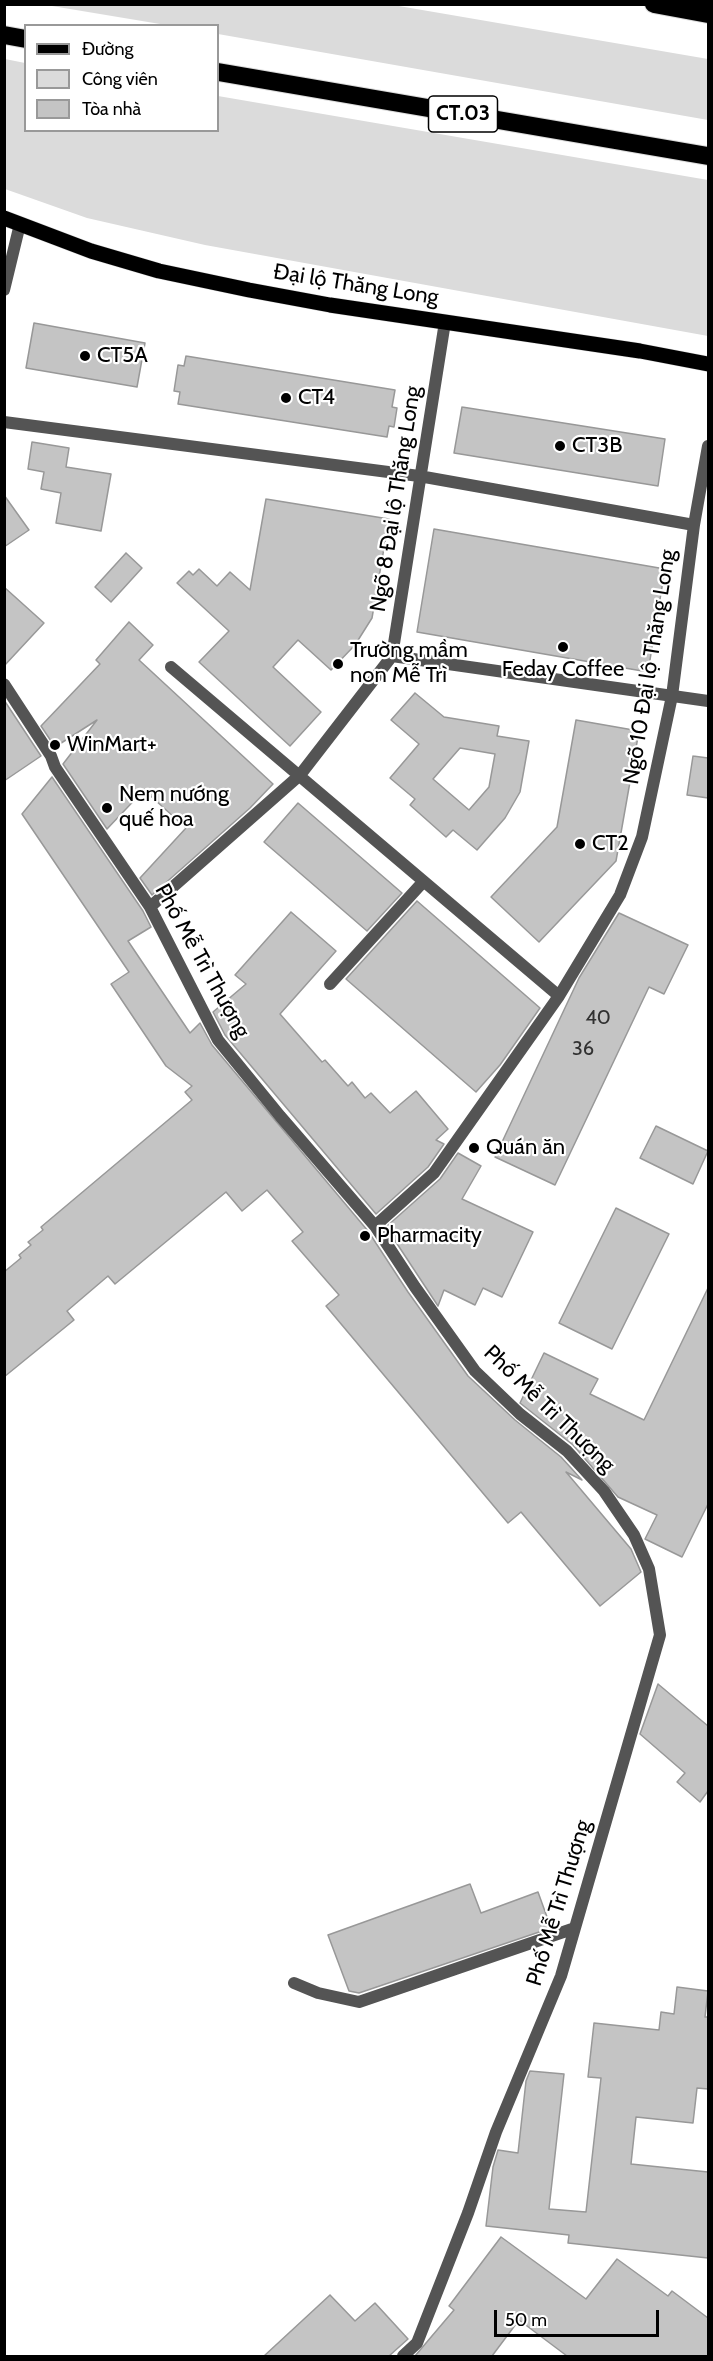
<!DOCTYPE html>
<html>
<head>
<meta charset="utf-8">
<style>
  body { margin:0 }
  #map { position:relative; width:713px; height:2361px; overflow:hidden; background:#fff; font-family:Cabin,sans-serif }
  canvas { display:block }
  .frame { position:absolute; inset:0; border:6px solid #000; pointer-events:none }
  .legend { position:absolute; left:24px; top:24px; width:195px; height:108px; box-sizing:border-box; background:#fff; border:2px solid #999; margin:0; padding:8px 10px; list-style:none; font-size:18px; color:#000 }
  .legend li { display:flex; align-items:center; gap:12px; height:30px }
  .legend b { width:30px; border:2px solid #999 }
  .scale { position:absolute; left:494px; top:2310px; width:165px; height:27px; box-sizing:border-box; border:3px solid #000; border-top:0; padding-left:8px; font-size:18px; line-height:21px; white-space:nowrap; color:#000; -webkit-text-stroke:4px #fff; paint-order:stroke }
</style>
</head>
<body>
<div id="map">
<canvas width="713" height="2361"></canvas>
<div class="frame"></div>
<ul class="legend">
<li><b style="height:8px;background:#000"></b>Đường</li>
<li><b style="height:16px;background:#dbdbdb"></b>Công viên</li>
<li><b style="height:16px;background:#c4c4c4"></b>Tòa nhà</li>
</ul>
<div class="scale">50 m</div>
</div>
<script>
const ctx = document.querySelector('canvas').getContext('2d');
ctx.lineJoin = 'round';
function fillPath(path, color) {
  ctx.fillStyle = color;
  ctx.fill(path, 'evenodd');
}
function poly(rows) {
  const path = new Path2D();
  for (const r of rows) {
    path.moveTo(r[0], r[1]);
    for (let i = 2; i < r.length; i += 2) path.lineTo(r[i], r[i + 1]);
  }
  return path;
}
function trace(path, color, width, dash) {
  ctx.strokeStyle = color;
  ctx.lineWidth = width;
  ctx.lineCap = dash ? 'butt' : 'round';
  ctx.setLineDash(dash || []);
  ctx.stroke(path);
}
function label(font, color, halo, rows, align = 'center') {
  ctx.font = font + ' Cabin,sans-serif';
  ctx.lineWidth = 4.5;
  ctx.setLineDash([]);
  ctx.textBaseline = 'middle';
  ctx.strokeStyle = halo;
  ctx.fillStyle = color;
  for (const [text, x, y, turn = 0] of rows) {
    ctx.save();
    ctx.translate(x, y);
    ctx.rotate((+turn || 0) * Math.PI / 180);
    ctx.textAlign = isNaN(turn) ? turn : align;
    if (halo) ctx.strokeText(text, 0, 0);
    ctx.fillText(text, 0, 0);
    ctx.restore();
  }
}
fillPath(poly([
  [46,5,393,5,708,59,708,120,218,34,218,26,166,25],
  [5,59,25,63,26,130,218,130,218,96,708,180,708,336,205,245,87,218,5,189]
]), '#dbdbdb');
const building = poly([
  [34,323,145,343,137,387,26,368,34,323],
  [186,356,395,390,392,407,397,408,394,427,389,426,387,437,178,404,180,392,174,391,178,365,184,366,186,356],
  [462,407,665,439,658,486,454,453,462,407],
  [32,442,69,448,66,467,111,474,101,531,56,523,61,493,41,489,44,472,28,469,32,442],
  [4,495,29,530,4,547,4,495],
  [266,499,389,519,372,618,355,645,331,670,298,640,273,667,321,712,290,746,199,662,229,631,177,583,189,571,193,575,199,569,217,586,230,572,250,590,266,499],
  [434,529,665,569,648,672,417,632,434,529],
  [126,553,142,568,111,602,95,587,126,553],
  [4,587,44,623,4,666,4,587],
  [129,622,153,645,139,660,273,784,250,808,152,895,140,878,186,828,144,790,107,829,63,764,97,720,55,747,41,726,100,664,96,660,129,622],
  [415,693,444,717,499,726,497,736,529,741,520,792,505,818,477,850,453,830,446,837,410,805,415,799,390,778,419,744,391,720,415,693],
  [460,748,495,754,489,787,469,810,433,779,460,748],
  [4,700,41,756,4,781,4,700],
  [576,720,639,731,616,861,539,942,491,897,557,827,576,720],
  [693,756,708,758,708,798,687,795,693,756],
  [52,777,143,911,151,927,128,941,190,1033,200,1023,212,1045,368,1231,408,1292,468,1376,515,1420,561,1457,582,1480,566,1472,631,1549,641,1572,600,1606,521,1512,508,1523,326,1306,339,1295,292,1241,303,1232,267,1190,242,1211,226,1192,115,1284,108,1276,67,1311,74,1320,4,1377,4,1272,21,1258,19,1255,31,1245,28,1242,43,1230,41,1227,192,1100,185,1092,192,1086,166,1066,111,984,129,972,22,814,52,777],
  [298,803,402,893,367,931,264,842,298,803],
  [417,901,540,1008,500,1065,476,1092,346,979,417,901],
  [291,912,336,951,280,1014,322,1062,325,1060,348,1086,352,1082,365,1098,371,1093,390,1113,416,1091,448,1129,436,1140,444,1144,428,1167,376,1214,225,1035,213,1012,246,984,235,975,291,912],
  [619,913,688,945,664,994,649,987,555,1185,495,1157,579,978,619,913],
  [656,1126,708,1151,693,1184,640,1158,656,1126],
  [458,1153,481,1166,462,1199,533,1232,502,1297,483,1288,475,1305,444,1290,438,1306,386,1227,440,1179,458,1153],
  [616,1208,669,1234,612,1349,559,1323,616,1208],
  [708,1288,708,1504,682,1557,645,1539,657,1515,618,1497,573,1445,520,1403,544,1353,598,1379,590,1394,644,1420,708,1288],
  [658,1684,708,1726,708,1791,700,1802,677,1782,685,1773,640,1734,658,1684],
  [470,1884,481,1913,538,1892,551,1928,359,1993,349,1991,328,1935,470,1884],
  [677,1987,708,1991,705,2017,708,2017,708,2089,697,2088,693,2123,636,2117,631,2164,708,2172,708,2258,568,2243,569,2235,486,2226,493,2167,498,2150,518,2153,526,2081,530,2071,564,2074,549,2209,586,2212,601,2078,588,2077,594,2023,659,2030,661,2012,674,2014,677,1987],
  [501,2237,586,2299,617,2259,668,2296,672,2291,708,2318,708,2356,567,2356,519,2320,492,2356,415,2356,454,2310,449,2306,501,2237],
  [330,2295,355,2321,375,2303,408,2339,389,2356,264,2356,330,2295]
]);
fillPath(building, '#c4c4c4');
trace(building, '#989898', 1.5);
const primary = poly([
  [4,218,91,251,159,271,249,290,330,305,640,351,708,364]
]);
const motorway = poly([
  [654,4,708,14],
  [4,35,26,39],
  [218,72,708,156]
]);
trace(primary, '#dbdbdb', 16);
trace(motorway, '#dbdbdb', 20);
trace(poly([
  [4,290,20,224],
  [4,422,419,476,694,525],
  [392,656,708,701],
  [171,667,559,996],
  [4,684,51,756,55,767,150,907,218,1040,280,1116,375,1226,415,1287,475,1371,520,1414,567,1451,604,1491,634,1535,649,1569,660,1635,561,1976,496,2132,468,2213,417,2343,403,2356],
  [150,907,300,775,392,656,445,322],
  [330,984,423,882],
  [375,1226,434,1173,559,996,620,895,642,837,672,696,694,525,708,446],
  [294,1983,318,1993,359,2002,575,1928]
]), '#545454', 12);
trace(primary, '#000', 15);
trace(motorway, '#000', 18);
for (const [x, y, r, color] of [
  [85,356,6,"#000"],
  [286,398,6,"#000"],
  [560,446,6,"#000"],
  [563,647,6,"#000"],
  [338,664,6,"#000"],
  [55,745,6,"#000"],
  [107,808,6,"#000"],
  [580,844,6,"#000"],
  [474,1148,6,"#000"],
  [365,1236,6,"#000"]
]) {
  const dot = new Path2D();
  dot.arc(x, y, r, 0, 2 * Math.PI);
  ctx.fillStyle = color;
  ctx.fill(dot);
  trace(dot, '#fff', 2);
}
label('20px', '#313131', null, [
  ["40",598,1018],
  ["36",583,1049]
]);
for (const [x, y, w] of [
  [463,114,69]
]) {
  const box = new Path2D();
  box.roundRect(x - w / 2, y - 18, w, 36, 4.5);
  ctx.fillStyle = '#fff';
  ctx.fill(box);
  trace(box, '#000', 1.5);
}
label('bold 21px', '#000', null, [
  ["CT.03",463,114]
]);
label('22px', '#000', '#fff', [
  ["Đại lộ Thăng Long",356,285,9],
  ["Ngõ 8 Đại lộ Thăng Long",396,499,-81],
  ["Ngõ 10 Đại lộ Thăng Long",650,667,-81],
  ["Phố Mễ Trì Thượng",202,961,61],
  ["Phố Mễ Trì Thượng",549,1409,44],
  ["Phố Mễ Trì Thượng",559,1903,-73]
]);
label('22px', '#000', '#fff', [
  ["CT5A",97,356],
  ["CT4",298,398],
  ["CT3B",572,446],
  ["Trường mầm",350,651],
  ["non Mễ Trì",350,676],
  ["Feday Coffee",563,670,"center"],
  ["WinMart+",67,745],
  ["Nem nướng",119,795],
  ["quế hoa",119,820],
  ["CT2",592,844],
  ["Quán ăn",486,1148],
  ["Pharmacity",377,1236]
], 'left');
</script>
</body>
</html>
